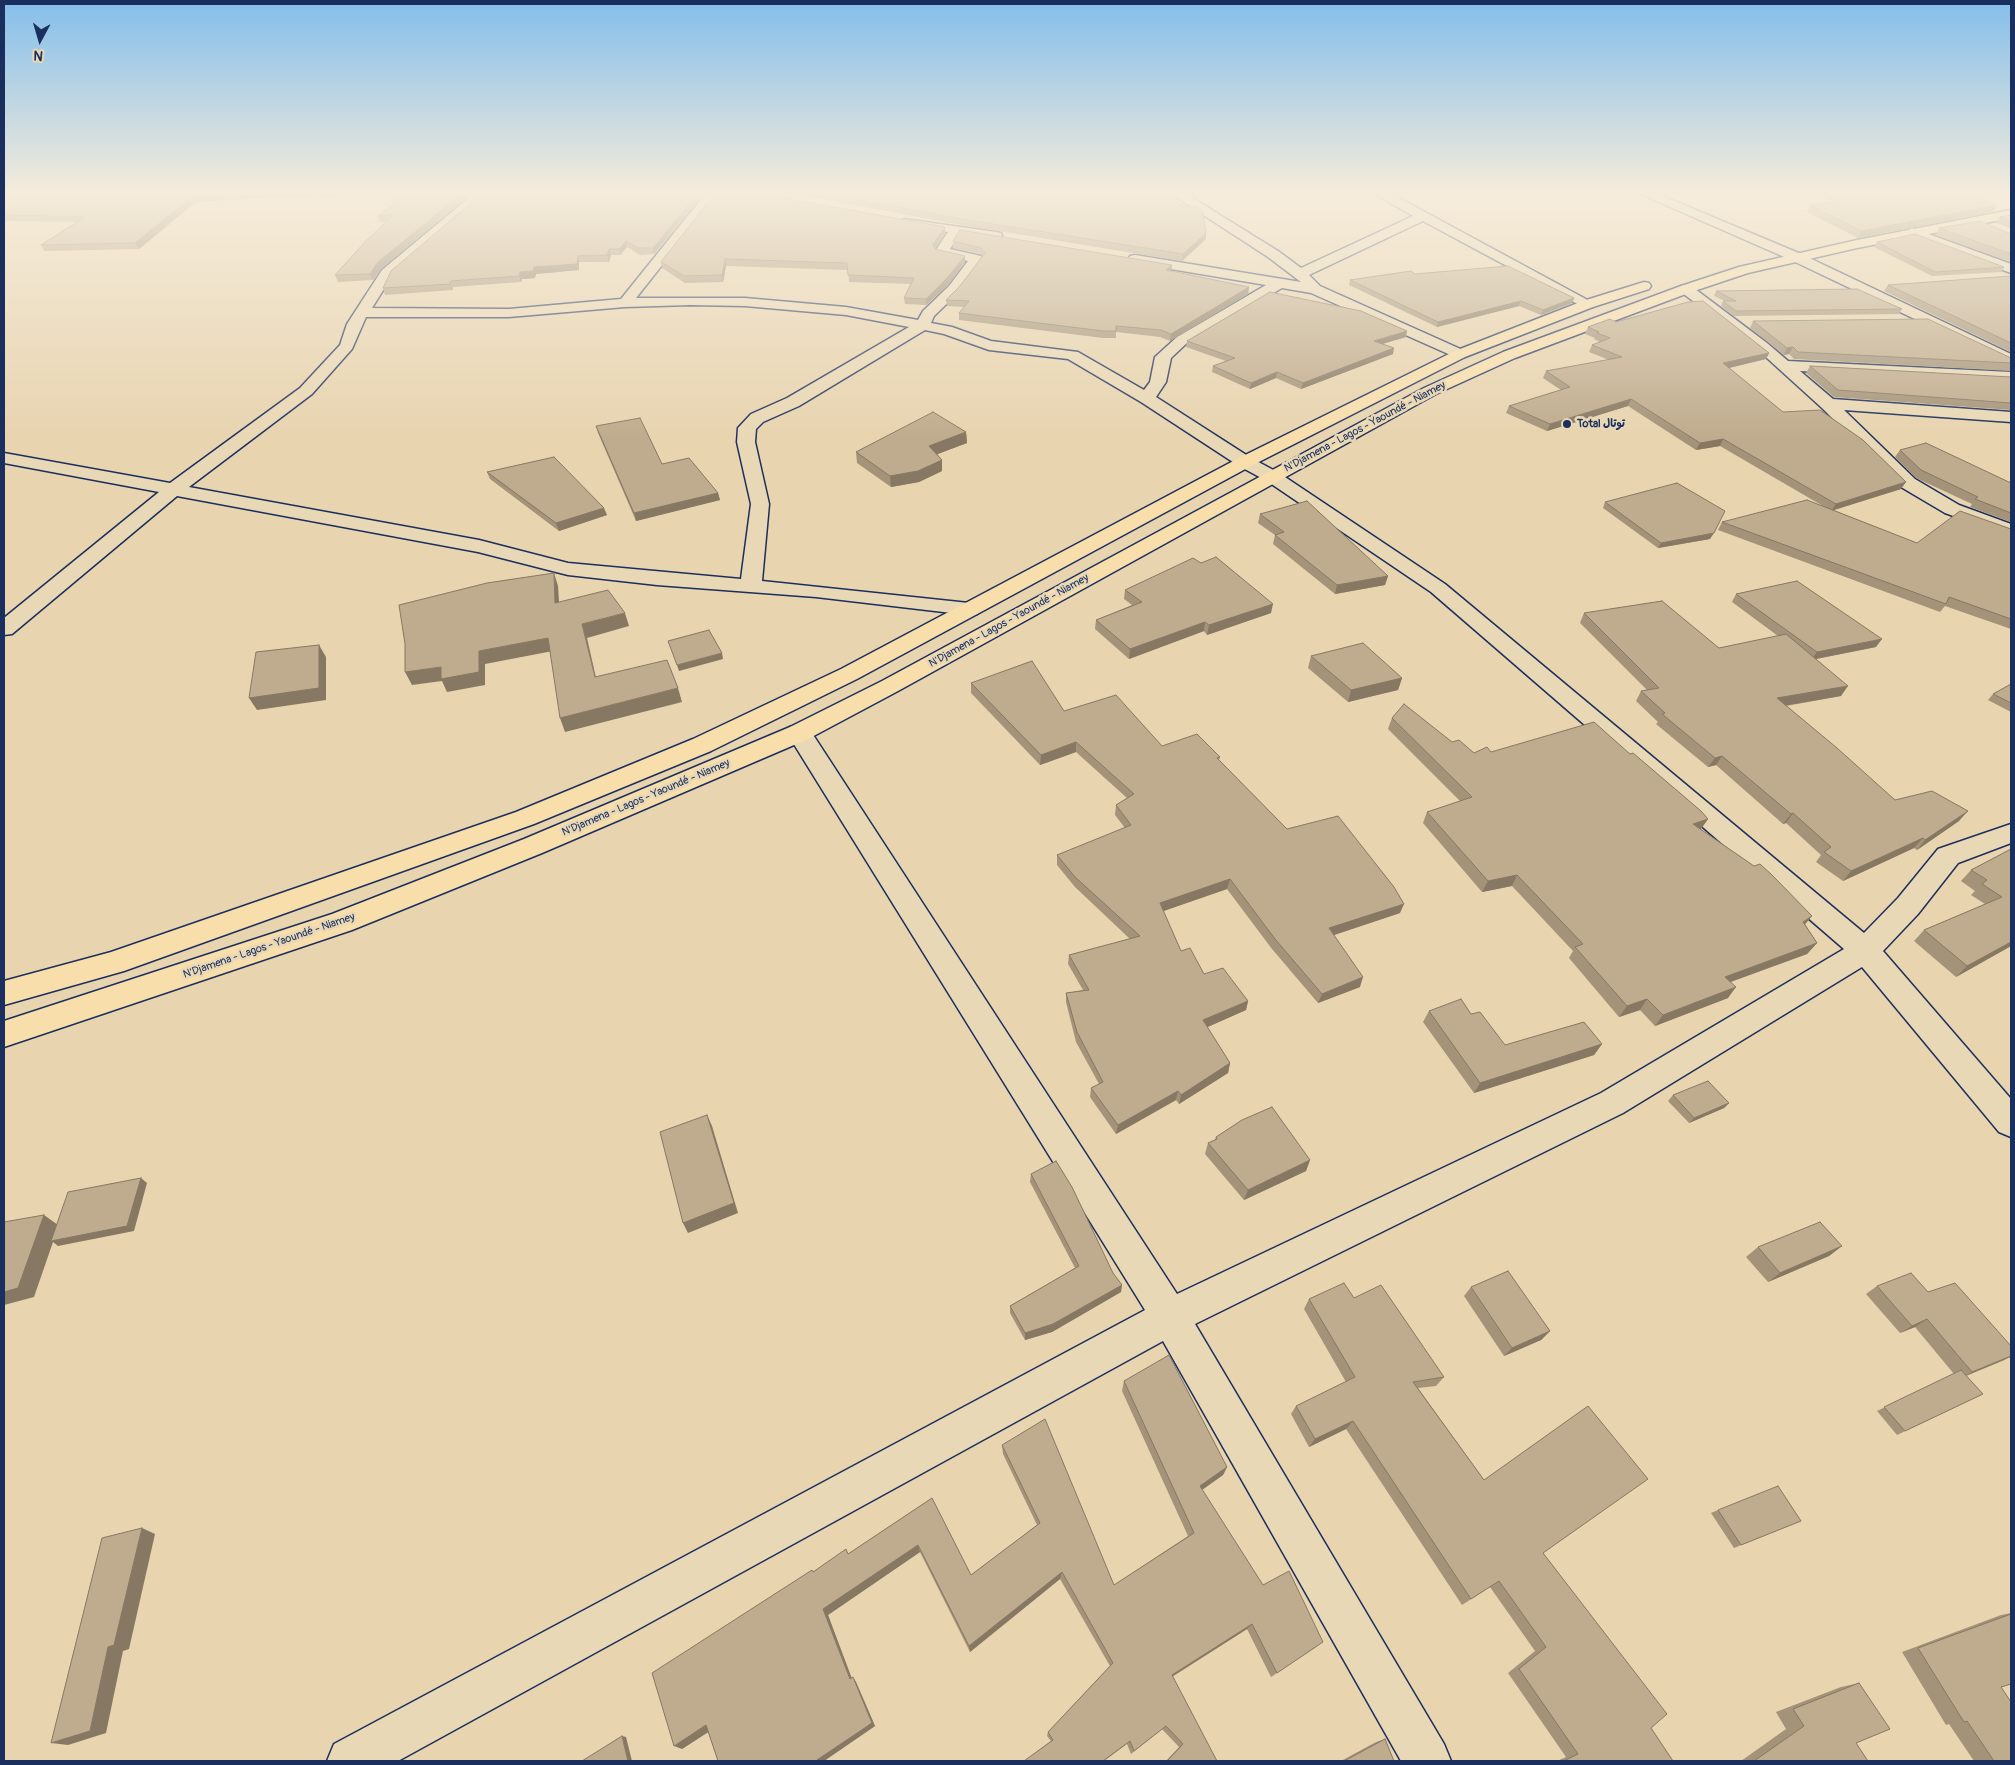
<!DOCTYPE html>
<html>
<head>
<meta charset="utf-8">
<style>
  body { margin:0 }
  #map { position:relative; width:2015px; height:1765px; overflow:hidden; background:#e8d4af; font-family:Pangolin,sans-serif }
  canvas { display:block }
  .frame { position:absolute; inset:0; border:5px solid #1b2f5e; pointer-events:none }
  .north { position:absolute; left:15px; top:15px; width:50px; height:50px; -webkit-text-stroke:4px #e9d8b5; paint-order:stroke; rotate:186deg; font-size:14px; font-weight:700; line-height:20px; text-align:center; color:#1b2f5e }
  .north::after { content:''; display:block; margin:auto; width:18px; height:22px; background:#1b2f5e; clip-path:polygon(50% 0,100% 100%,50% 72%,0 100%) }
</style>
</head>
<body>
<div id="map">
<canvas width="2015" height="1765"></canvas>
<div class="frame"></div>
<div class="north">N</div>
</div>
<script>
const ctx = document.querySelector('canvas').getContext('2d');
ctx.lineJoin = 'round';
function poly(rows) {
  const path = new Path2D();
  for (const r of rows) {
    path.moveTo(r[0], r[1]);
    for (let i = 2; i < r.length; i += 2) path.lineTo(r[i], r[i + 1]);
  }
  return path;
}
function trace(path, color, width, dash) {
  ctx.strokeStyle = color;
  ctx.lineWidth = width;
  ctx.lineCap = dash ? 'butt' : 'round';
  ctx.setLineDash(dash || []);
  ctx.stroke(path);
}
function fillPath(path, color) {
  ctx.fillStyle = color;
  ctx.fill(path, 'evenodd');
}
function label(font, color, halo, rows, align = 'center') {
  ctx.font = font + ' Pangolin,"Playpen Sans Arabic",sans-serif';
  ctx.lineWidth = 5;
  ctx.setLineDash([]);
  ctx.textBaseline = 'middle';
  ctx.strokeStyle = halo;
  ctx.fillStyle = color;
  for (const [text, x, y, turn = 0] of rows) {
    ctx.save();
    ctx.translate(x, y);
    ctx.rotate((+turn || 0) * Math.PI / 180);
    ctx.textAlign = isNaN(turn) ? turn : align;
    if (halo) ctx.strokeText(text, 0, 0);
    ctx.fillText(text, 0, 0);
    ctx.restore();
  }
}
const street = poly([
  [476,192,490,192,392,276,372,308,509,309,621,299,707,192,720,192,636,298,745,298,846,307,918,320,923,311,949,286,968,261,937,254,935,251,948,232,904,225,902,222,904,219,996,232,1001,233,1002,236,1001,239,960,234,950,249,981,256,983,259,959,292,934,316,931,323,952,327,991,341,1078,352,1144,390,1150,382,1155,357,1177,337,1266,285,1135,263,1128,259,1130,256,1135,255,1301,282,1268,257,1168,192,1183,192,1278,251,1301,268,1413,216,1372,192,1388,192,1595,304,1593,307,1583,307,1423,221,1309,275,1320,286,1465,351,1468,354,1465,357,1455,357,1311,293,1282,288,1187,343,1171,358,1166,382,1156,397,1251,458,1279,473,1445,584,1864,933,1898,898,1938,849,2011,824,2011,843,1958,863,1918,914,1883,951,2011,1099,2011,1137,1999,1132,1862,967,1623,1113,1195,1324,1444,1744,1451,1761,1401,1761,1163,1341,398,1761,327,1761,334,1744,1145,1310,787,733,790,727,799,725,808,727,1177,1294,1601,1093,1844,949,1431,592,1267,481,1239,466,1141,402,1068,359,989,350,944,334,925,330,799,406,763,422,756,429,755,442,769,504,762,581,969,603,977,604,980,609,977,614,969,615,816,597,657,585,568,575,478,552,177,496,12,634,4,635,4,618,159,492,4,463,4,453,170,483,300,388,340,345,347,324,382,270,476,192],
  [690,305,745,306,846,315,909,327,787,398,751,414,738,428,737,442,751,504,741,579,568,563,479,540,189,487,312,394,352,349,366,317,509,317,625,307,690,305],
  [1636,192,1653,192,1801,254,2011,354,2011,365,1791,260,1636,192],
  [1912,228,2011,264,2011,273,1907,235,1906,232,1912,228],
  [1686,285,1691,286,1767,343,1788,361,2011,372,2011,382,1800,371,1833,399,2011,412,2011,422,1844,410,1915,479,1959,505,2011,524,2011,537,1945,513,1901,487,1822,408,1757,349,1681,292,1679,289,1681,286,1686,285]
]);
const highway = poly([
  [2011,210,2011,218,1857,248,1748,273,1691,292,1515,358,1436,394,898,691,808,739,542,853,352,930,4,1047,4,1021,332,914,524,839,790,727,882,681,1424,388,1503,352,1681,286,1739,267,1857,240,2011,210],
  [1644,282,1649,283,1651,286,1649,289,1593,307,1465,357,1251,466,857,679,711,751,534,824,124,971,4,1005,4,981,111,952,516,812,693,739,841,669,1239,458,1455,351,1583,301,1644,282]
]);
trace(street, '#1b2f5e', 3);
trace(highway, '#1b2f5e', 3);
fillPath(street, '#e9d8b5');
fillPath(highway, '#f8deab');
fillPath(poly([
  [4,192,473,192,381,269,373,280,338,282,335,275,386,222,380,222,378,216,393,204,391,198,394,196,256,198,196,202,139,249,44,251,41,245,76,222,4,221],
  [484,192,705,192,654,254,640,255,627,247,620,255,611,255,609,262,579,262,579,270,536,274,535,278,522,279,521,282,453,287,453,290,385,295,383,288],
  [784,192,1160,192,1206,239,1182,261,956,224],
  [1813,192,1971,192,1993,212,1858,238,1807,212,1810,205,1833,201],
  [2011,215,2011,229,1997,223,2000,217],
  [1939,228,2011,234,2011,262,1936,235],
  [945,233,935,248,935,249,965,256,965,262,948,285,926,305,905,304,904,298,911,284,849,282,848,270,726,266,723,282,685,283,662,268,661,262],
  [953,241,1172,265,1171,271,1249,287,1248,294,1170,341,1160,337,1116,332,1116,338,1103,338,959,320,959,313,964,307,947,306,946,300,960,286,982,256,981,254,953,248],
  [1877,242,2004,267,2001,272,1932,276,1874,247],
  [1415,274,1574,298,1572,303,1541,315,1519,306,1437,327,1349,285,1350,280],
  [2011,276,2011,352,1884,291,1888,285],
  [1716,291,1902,309,1899,314,1734,316,1721,306,1723,301,1725,301,1714,296],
  [1753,321,2011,358,2011,371,1794,359,1789,354,1784,355,1750,328],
  [1616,322,1769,353,1766,359,1729,368,1783,412,1901,489,1833,510,1917,543,2011,529,2011,629,1945,606,1940,612,1718,530,1722,522,1823,506,1720,446,1696,450,1628,406,1547,431,1506,413,1509,406,1561,390,1543,378,1546,371,1609,360,1589,352,1592,345,1600,342,1594,339,1595,338,1585,334,1588,327],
  [1406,337,1382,344,1393,354,1301,389,1276,378,1250,389,1212,372,1213,366,1226,361,1186,347,1187,341],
  [1810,366,2011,377,2011,410,1834,397,1806,373],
  [596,426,662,464,718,493,720,500,636,521,598,433],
  [966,432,967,443,937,454,942,460,942,471,919,482,891,487,857,463,856,452],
  [1900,450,2011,483,2011,522,1970,507,1972,504,1916,478,1895,457],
  [487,472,607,515,559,531,490,479],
  [1605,502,1710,539,1658,548,1603,508],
  [1260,514,1388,576,1385,585,1335,594,1273,544,1275,535,1258,523],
  [1125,590,1271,613,1207,635,1204,631,1129,659,1095,629,1096,620,1132,605,1124,599],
  [1736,594,1876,647,1815,659,1841,696,1786,706,1895,800,1959,821,1917,850,1914,848,1843,881,1816,862,1821,855,1786,823,1783,824,1716,765,1708,767,1656,724,1658,722,1636,701,1641,691,1647,690,1580,623,1584,613,1719,648,1778,636,1732,602],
  [1311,656,1402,678,1398,690,1348,702,1308,668],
  [971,683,1064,711,1162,746,1220,757,1219,760,1287,829,1400,913,1334,935,1360,987,1318,1003,1272,949,1227,889,1163,911,1181,951,1204,974,1248,1001,1246,1010,1207,1027,1230,1063,1228,1073,1179,1104,1176,1100,1116,1134,1090,1097,1091,1088,1099,1084,1076,1042,1066,1002,1066,993,1083,990,1068,964,1069,955,1130,939,1075,887,1057,865,1057,855,1125,828,1115,815,1116,805,1127,798,1076,752,1040,765,971,693],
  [2011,684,2011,712,1988,700,1993,694],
  [1392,718,1452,742,1474,753,1491,752,1630,754,1708,819,1701,829,1805,924,1817,943,1807,954,1731,982,1728,998,1655,1026,1640,1010,1619,1017,1569,958,1573,951,1512,886,1482,892,1423,823,1427,812,1460,801,1388,729],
  [2011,849,2011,946,1956,977,1914,941,1924,930,1985,904,1971,895,1975,891,1961,881,1971,870],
  [1429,1011,1471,1014,1505,1045,1602,1044,1594,1055,1474,1093,1423,1022],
  [1673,1095,1729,1103,1724,1108,1689,1123,1668,1101],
  [1216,1137,1310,1160,1306,1171,1244,1200,1205,1154,1208,1143,1215,1140],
  [1031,1174,1113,1273,1122,1285,1121,1292,1052,1332,1025,1340,1010,1313,1010,1306,1075,1268,1030,1182],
  [1842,1246,1829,1256,1768,1282,1746,1257,1758,1247],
  [1877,1286,1928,1292,2011,1346,2011,1357,1966,1376,1983,1394,1897,1435,1877,1411,1954,1374,1915,1327,1900,1333,1866,1294],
  [1471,1287,1550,1331,1541,1340,1504,1356,1464,1296],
  [1354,1298,1444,1377,1436,1386,1418,1388,1484,1480,1543,1553,1651,1728,1673,1761,1557,1761,1566,1757,1508,1673,1535,1651,1490,1587,1462,1605,1346,1429,1309,1447,1291,1414,1296,1406,1346,1382,1304,1309,1309,1299],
  [1124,1381,1227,1467,1223,1475,1202,1490,1263,1585,1316,1647,1271,1677,1247,1629,1172,1677,1217,1761,1166,1761,1179,1747,1162,1729,1131,1754,1127,1744,1104,1761,1024,1761,1051,1741,1047,1736,1048,1732,1110,1666,1060,1579,970,1652,920,1552,828,1615,851,1678,856,1682,875,1726,824,1761,718,1761,708,1732,682,1749,813,1572,848,1554,932,1498,971,1575,1037,1525,1003,1454,1002,1445,1114,1585,1188,1536,1122,1391],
  [1718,1510,1801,1521,1734,1548,1711,1513],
  [2011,1613,2011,1684,2001,1687,2011,1761,1974,1761,1949,1724,1946,1725,1902,1652,2001,1615],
  [1859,1683,1856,1743,1868,1761,1741,1761,1786,1729,1776,1712,1841,1687],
  [1385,1739,1394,1761,1341,1761,1376,1742]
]), '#a49379');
fillPath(poly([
  [246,192,254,192,256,198,196,202,139,249,135,243,193,196],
  [464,192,473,192,381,269,373,280,370,274,378,262],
  [699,192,705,192,654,254,653,248],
  [1984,192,1997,192,1983,194],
  [1997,205,1993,212,1858,238,1861,231],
  [945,227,945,233,933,250,933,244],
  [1206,233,1206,239,1182,261,1183,254],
  [626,241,627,247,620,255,619,249],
  [609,249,611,255,609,262,607,255],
  [578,256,579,262,579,270,536,274,535,278,522,279,521,282,519,276,520,272,534,267],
  [965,256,965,262,948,285,926,305,926,299],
  [725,259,726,266,723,282,722,275],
  [1172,265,1171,271,1166,270],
  [1249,287,1248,294,1170,341,1171,334],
  [1574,298,1572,303,1541,315,1543,310],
  [1521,301,1519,306,1437,327,1438,322],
  [1407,331,1406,337,1372,347,1374,341],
  [1793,347,1789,354,1784,355,1787,348],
  [1394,348,1393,354,1301,389,1303,383],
  [1769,353,1766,359,1720,370,1723,363],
  [1277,372,1276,378,1250,389,1251,383],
  [1631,399,1628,406,1547,431,1550,424],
  [966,432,967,443,930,457,929,446],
  [1723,439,1720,446,1696,450,1700,443],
  [942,460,942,471,919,482,891,487,890,476],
  [1906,482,1901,489,1831,511,1836,504],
  [718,493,720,500,636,521,634,513],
  [604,508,607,515,559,531,556,523],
  [1714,533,1710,539,1658,548,1661,543],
  [554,573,558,586,560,617,555,603],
  [1388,576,1385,585,1335,594,1337,585],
  [1273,604,1271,613,1207,635,1209,625],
  [625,613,629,626,587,638,599,691,595,677,582,624],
  [1205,622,1204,631,1129,659,1130,649],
  [548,638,553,651,485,664,485,685,447,692,442,681,412,685,405,672,441,667,479,651],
  [1882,639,1876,647,1811,660,1817,652],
  [319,645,326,657,326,700,257,710,249,698],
  [722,653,723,659,679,671,677,665],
  [1402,678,1398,690,1348,702,1351,690],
  [1848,686,1841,696,1771,708,1777,698],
  [678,688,682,702,565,732,560,718],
  [1076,742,1076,752,1040,765,1041,755],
  [1722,756,1716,765,1708,767,1715,758],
  [1968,811,1959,821,1917,850,1925,840],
  [1793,813,1786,823,1783,824,1791,814],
  [1708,819,1700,830,1693,824],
  [1923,838,1914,848,1843,881,1851,871],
  [1517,875,1512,886,1482,892,1488,881],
  [1230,879,1227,889,1158,913,1160,903],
  [1404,904,1400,913,1325,938,1329,928],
  [1812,916,1803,927,1803,922],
  [2011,942,2011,946,1956,977,1967,966],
  [1817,943,1807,954,1716,987,1725,977],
  [1363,977,1360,987,1318,1003,1322,994],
  [1736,987,1728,998,1655,1026,1663,1015],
  [1647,999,1640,1010,1619,1017,1627,1006],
  [1248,1001,1246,1010,1201,1030,1203,1020],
  [1602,1044,1594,1055,1474,1093,1480,1083],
  [1230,1063,1228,1073,1179,1104,1181,1095],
  [1178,1091,1176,1100,1116,1134,1118,1125],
  [1729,1103,1724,1108,1689,1123,1694,1118],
  [707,1115,712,1126,738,1213,688,1233,683,1223],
  [1310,1160,1306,1171,1244,1200,1248,1190],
  [141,1178,147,1183,134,1231,58,1246,53,1242,34,1297,4,1305,4,1292,44,1215,58,1225],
  [1842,1246,1829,1256,1768,1282,1780,1273],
  [1122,1285,1121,1292,1052,1332,1025,1340,1025,1333],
  [1927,1319,1915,1327,1900,1333,1912,1326],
  [1550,1331,1541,1340,1504,1356,1512,1348],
  [2011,1356,2004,1360,1958,1379,1972,1372],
  [1353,1421,1346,1429,1309,1447,1315,1439],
  [1227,1467,1223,1475,1196,1494,1200,1486],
  [142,1528,155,1534,129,1649,123,1651,106,1733,68,1745,51,1743,108,1647],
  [918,1545,920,1552,828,1615,854,1684,850,1679,823,1609],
  [1062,1572,1060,1579,970,1652,969,1646],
  [1252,1624,1247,1629,1168,1679,1172,1675],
  [853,1677,856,1682,875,1726,824,1761,817,1761],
  [706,1725,713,1729,682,1749,674,1746],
  [622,1736,626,1737,632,1761,628,1761]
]), '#867863');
const building = poly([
  [4,192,246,192,193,196,135,243,41,245,85,217,4,215,4,192],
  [399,192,464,192,378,262,370,274,335,275,364,243,393,215,378,216,400,199,391,198,399,192],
  [484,192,699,192,653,248,638,248,626,241,619,249,609,249,607,255,578,256,577,264,534,267,533,271,520,272,519,276,451,281,450,284,383,288,391,271,484,192],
  [716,192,750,192,945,227,933,244,935,249,965,256,947,278,926,299,904,298,914,278,848,275,847,263,725,259,722,275,684,276,661,262,716,192],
  [815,192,1160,192,1184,206,1197,207,1203,211,1206,233,1183,254,956,218,815,192],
  [1832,192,1971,192,1997,205,1861,231,1810,205,1846,199,1832,192],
  [2011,215,2011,221,2000,217,2011,215],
  [1980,221,2011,234,2011,254,1939,228,1980,221],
  [960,230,1172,265,1166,270,1249,287,1171,334,1161,330,1116,326,1116,331,1103,331,959,313,969,301,946,300,960,286,985,253,981,248,953,241,960,230],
  [1915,234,2004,267,1935,272,1877,242,1915,234],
  [1508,266,1574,298,1543,310,1521,301,1438,322,1350,280,1411,271,1415,274,1508,266],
  [2011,276,2011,343,1888,285,2011,276],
  [1857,289,1902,309,1736,311,1723,301,1736,301,1716,291,1857,289],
  [1270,292,1361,311,1407,331,1374,341,1394,348,1303,383,1277,372,1251,383,1213,366,1235,358,1187,341,1270,292],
  [1703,301,1769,353,1723,363,1783,412,1820,410,1863,440,1906,482,1836,504,1723,439,1700,443,1631,399,1550,424,1509,406,1570,387,1546,371,1622,357,1592,345,1610,338,1597,333,1599,332,1588,327,1610,319,1616,322,1688,302,1703,301],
  [1928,319,2011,358,2011,363,1798,352,1793,347,1787,348,1753,321,1928,319],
  [1810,366,2011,377,2011,403,1838,390,1810,366],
  [933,412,966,432,929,446,942,460,918,471,890,476,856,452,933,412],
  [640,418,662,464,689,458,718,493,634,513,596,426,640,418],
  [1926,443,2011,483,2011,513,1975,499,1978,497,1921,470,1900,450,1926,443],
  [554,457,604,508,556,523,487,472,554,457],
  [1677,483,1725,511,1714,533,1661,543,1605,502,1677,483],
  [1807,500,1917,543,1960,511,2011,529,2011,619,1949,597,1946,604,1722,522,1807,500],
  [1307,501,1388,576,1337,585,1275,535,1284,532,1260,514,1307,501],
  [1216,557,1273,604,1209,625,1205,622,1130,649,1096,620,1142,602,1125,590,1193,558,1201,563,1216,557],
  [554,573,555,603,608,590,625,613,582,624,595,677,667,660,678,688,560,718,548,638,479,651,479,672,441,679,441,667,405,672,405,644,399,605,487,583,554,573],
  [1797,581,1882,639,1817,652,1736,594,1797,581],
  [1662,601,1719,648,1786,634,1848,686,1777,698,1837,748,1895,800,1932,791,1968,811,1925,840,1923,838,1851,871,1824,852,1831,847,1793,813,1791,814,1722,756,1715,758,1662,714,1665,713,1641,691,1659,688,1584,613,1662,601],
  [709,630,722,653,677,665,668,641,709,630],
  [1363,643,1402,678,1351,690,1311,656,1363,643],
  [319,645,319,688,249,698,256,652,319,645],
  [1032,661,1064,711,1116,695,1162,746,1197,734,1220,757,1217,758,1287,829,1338,816,1394,887,1404,904,1329,928,1363,977,1322,994,1275,939,1230,879,1160,903,1181,951,1190,948,1204,974,1223,968,1248,1001,1203,1020,1230,1063,1181,1095,1178,1091,1118,1125,1091,1088,1103,1082,1077,1032,1066,993,1089,990,1069,955,1140,936,1075,877,1057,855,1131,825,1116,805,1134,794,1076,742,1041,755,971,683,1032,661],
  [2011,684,2011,703,1993,694,2011,684],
  [1404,704,1452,742,1459,740,1474,753,1487,747,1491,752,1594,722,1630,754,1633,753,1701,811,1708,819,1693,824,1754,866,1760,864,1772,875,1812,916,1803,922,1817,943,1725,977,1736,987,1663,1015,1647,999,1627,1006,1575,947,1583,944,1517,875,1488,881,1427,812,1472,797,1392,718,1404,704],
  [2011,849,2011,942,1967,966,1924,930,2002,897,1982,884,1987,880,1971,870,2011,849],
  [1461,999,1471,1014,1480,1012,1505,1045,1584,1022,1602,1044,1480,1083,1429,1011,1461,999],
  [1708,1081,1729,1103,1694,1118,1673,1095,1708,1081],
  [1272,1107,1310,1160,1248,1190,1208,1143,1217,1139,1216,1137,1242,1120,1272,1107],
  [707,1115,734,1203,683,1223,660,1132,707,1115],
  [1056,1161,1072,1187,1113,1273,1122,1285,1053,1324,1025,1333,1010,1306,1079,1266,1031,1174,1056,1161],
  [141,1178,127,1226,51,1241,68,1192,141,1178],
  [44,1215,18,1288,4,1292,4,1222,44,1215],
  [1820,1222,1842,1246,1780,1273,1758,1247,1820,1222],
  [1508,1271,1550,1331,1512,1348,1471,1287,1508,1271],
  [1911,1273,1928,1292,1955,1283,2011,1346,2011,1356,1972,1372,1927,1319,1912,1326,1877,1286,1911,1273],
  [1344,1283,1354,1298,1381,1285,1444,1377,1413,1382,1484,1480,1588,1406,1648,1479,1543,1553,1667,1714,1651,1728,1673,1761,1564,1761,1578,1754,1519,1669,1546,1647,1499,1581,1471,1599,1353,1421,1315,1439,1296,1406,1355,1377,1309,1299,1344,1283],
  [1169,1355,1227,1467,1200,1486,1263,1585,1289,1571,1323,1642,1277,1673,1252,1624,1172,1675,1217,1761,1167,1761,1183,1744,1166,1726,1134,1751,1130,1741,1103,1761,1024,1761,1053,1740,1048,1732,1113,1663,1062,1572,969,1646,918,1545,823,1609,850,1679,853,1677,872,1723,817,1760,817,1761,718,1761,706,1725,674,1746,652,1673,812,1570,813,1572,846,1549,848,1554,932,1498,971,1575,1040,1523,1002,1445,1045,1419,1114,1585,1194,1533,1124,1381,1169,1355],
  [1961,1370,1983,1394,1905,1431,1884,1407,1961,1370],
  [1778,1486,1801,1521,1741,1545,1718,1510,1778,1486],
  [142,1528,114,1645,108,1647,90,1731,51,1743,102,1538,142,1528],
  [2011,1614,2011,1684,2001,1687,2011,1702,2011,1761,1994,1761,1967,1721,1964,1722,1918,1648,2011,1614],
  [1859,1683,1890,1729,1856,1743,1868,1761,1754,1761,1804,1726,1793,1709,1859,1683],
  [622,1736,628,1761,582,1761,622,1736],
  [1385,1739,1394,1761,1344,1761,1385,1739]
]);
fillPath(building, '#bfab8d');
trace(building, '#867863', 1);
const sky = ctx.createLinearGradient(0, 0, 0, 439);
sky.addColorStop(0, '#84beeb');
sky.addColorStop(0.44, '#f5ecdb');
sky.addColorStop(1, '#f5ecdb00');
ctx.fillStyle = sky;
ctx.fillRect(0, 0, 2015, 439);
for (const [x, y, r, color] of [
  [1567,424,5,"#1b2f5e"]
]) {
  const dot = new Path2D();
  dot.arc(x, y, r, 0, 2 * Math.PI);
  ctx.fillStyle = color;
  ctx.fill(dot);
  trace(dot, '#e9d8b5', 2);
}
label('bold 11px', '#1b2f5e', '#e9d8b5', [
  ["Total توتال",1577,424]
], 'left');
label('11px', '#1b2f5e', '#e9d8b5', [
  ["N'Djamena - Lagos - Yaoundé - Niamey",1365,427,-28],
  ["N'Djamena - Lagos - Yaoundé - Niamey",1009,621,-29],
  ["N'Djamena - Lagos - Yaoundé - Niamey",646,798,-23],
  ["N'Djamena - Lagos - Yaoundé - Niamey",269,946,-19]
]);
</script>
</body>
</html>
